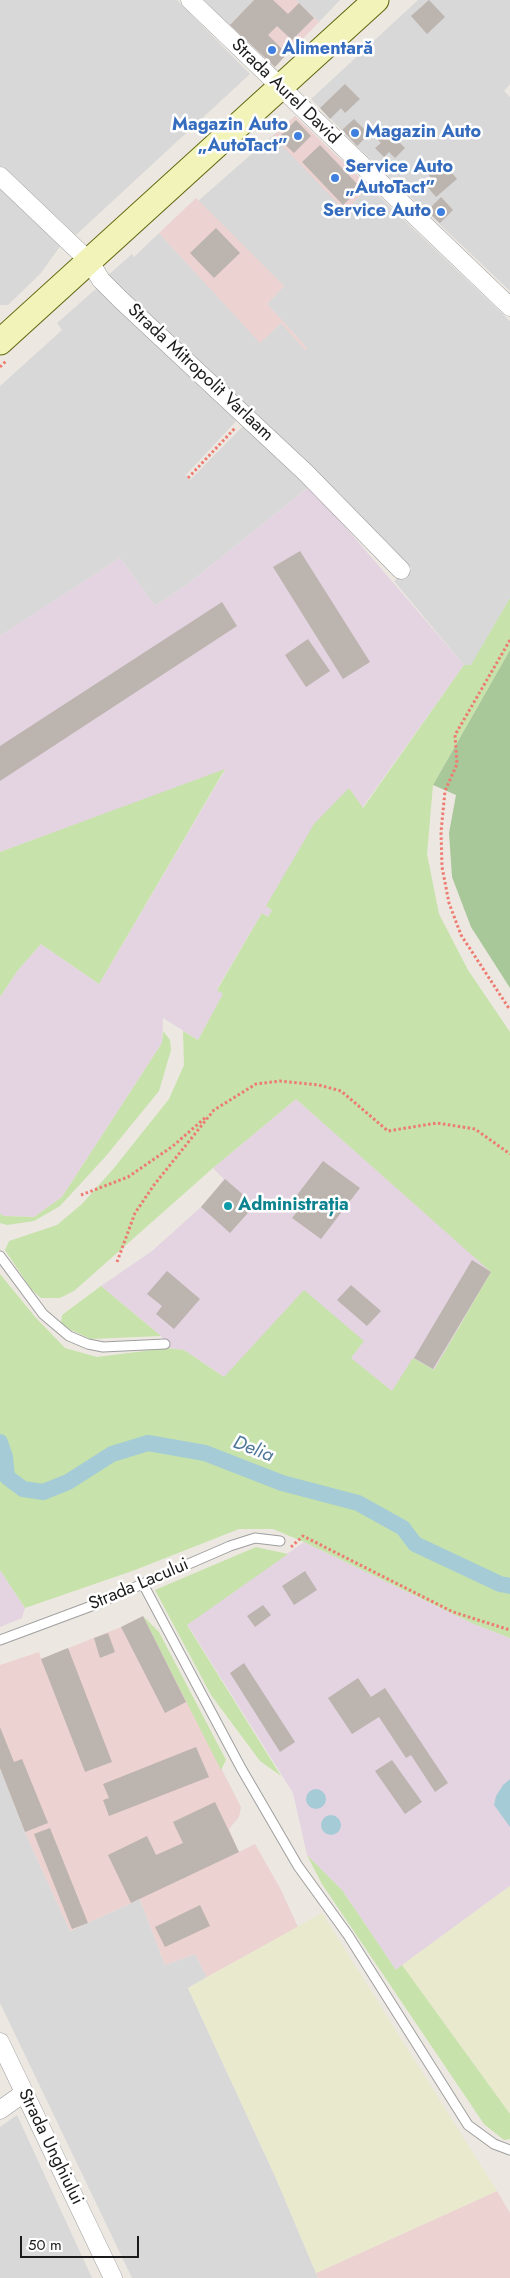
<!DOCTYPE html>
<html>
<head>
<meta charset="utf-8">
<style>
  body { margin:0 }
  #map { position:relative; width:510px; height:2278px; overflow:hidden; background:#ece8e1; font-family:Jost,sans-serif }
  canvas { display:block }
  .scale { position:absolute; left:20px; top:2236px; width:119px; height:22px; box-sizing:border-box; border:2px solid #1b1b1b; border-top:0; padding-left:6px; font-size:15px; line-height:18px; white-space:nowrap; color:#1b1b1b; -webkit-text-stroke:4px #fff; paint-order:stroke }
</style>
</head>
<body>
<div id="map">
<canvas width="510" height="2278"></canvas>
<div class="scale">50 m</div>
</div>
<script>
const ctx = document.querySelector('canvas').getContext('2d');
ctx.lineJoin = 'round';
function fillPath(path, color) {
  ctx.fillStyle = color;
  ctx.fill(path, 'evenodd');
}
function poly(rows) {
  const path = new Path2D();
  for (const r of rows) {
    if (r.length === 3) {
      path.moveTo(r[0] + r[2], r[1]);
      path.arc(r[0], r[1], r[2], 0, 2 * Math.PI);
      continue;
    }
    path.moveTo(r[0], r[1]);
    for (let i = 2; i < r.length; i += 2) path.lineTo(r[i], r[i + 1]);
  }
  return path;
}
function trace(path, color, width, dash) {
  ctx.strokeStyle = color;
  ctx.lineWidth = width;
  ctx.lineCap = dash ? 'butt' : 'round';
  ctx.setLineDash(dash || []);
  ctx.stroke(path);
}
function label(font, color, halo, rows, align = 'center') {
  ctx.font = font + ' Jost,sans-serif';
  ctx.lineWidth = 5;
  ctx.setLineDash([]);
  ctx.textBaseline = 'middle';
  ctx.strokeStyle = halo;
  ctx.fillStyle = color;
  for (const [text, x, y, turn = 0] of rows) {
    ctx.save();
    ctx.translate(x, y);
    ctx.rotate((+turn || 0) * Math.PI / 180);
    ctx.textAlign = isNaN(turn) ? turn : align;
    if (halo) ctx.strokeText(text, 0, 0);
    ctx.fillText(text, 0, 0);
    ctx.restore();
  }
}
fillPath(poly([
  [0,0,177,0,250,74,76,235,0,166],
  [204,0,254,0,230,25],
  [296,0,340,0,319,22],
  [418,0,510,0,510,84,504,91,510,97,510,291,357,146,311,99],
  [295,116,510,321,510,598,471,666,464,665,394,581,412,569,106,277,132,254,134,257,159,233,260,342,281,323,305,349,307,348,267,304,284,286,198,201],
  [0,189,61,245,41,273,8,305,0,305],
  [98,287,240,417,186,475,190,480,246,423,310,486,188,584,155,606,120,558,0,636,0,386,62,330,57,323],
  [0,1768,25,1832,70,1931,140,1899,165,1965,195,1954,207,1977,188,1988,275,2176,318,2278,132,2278,0,2003],
  [17,2115,92,2278,0,2278,0,2127]
]), '#d9d8d8');
fillPath(poly([
  [254,0,296,0,319,22,275,67,230,25],
  [295,116,369,187,345,211,273,136],
  [196,198,284,286,267,304,307,348,305,350,281,323,260,343,159,233],
  [143,1616,241,1807,239,1817,229,1829,239,1852,255,1844,280,1888,298,1927,207,1977,195,1954,165,1965,140,1899,70,1931,25,1832,0,1768,0,1665,39,1652,41,1659,121,1627],
  [497,2191,510,2213,510,2278,318,2278,316,2273]
]), '#ecd2d1');
fillPath(poly([
  [310,486,464,665,362,808,349,788,266,906,272,910,268,917,262,913,217,989,224,994,198,1040,163,1018,162,1043,62,1197,34,1217,4,1216,0,1214,0,997,18,970,41,944,99,984,225,770,0,852,0,636,120,558,155,606,188,584],
  [296,1099,491,1271,434,1371,392,1391,350,1358,363,1342,224,1377,184,1350,168,1348,161,1336,101,1286,152,1251,201,1207,224,1179,213,1168],
  [304,1542,474,1624,510,1638,510,1886,396,1970,342,1890,307,1855,293,1793,187,1624],
  [0,1570,25,1608,22,1618,0,1627]
]), '#e4d4e1');
fillPath(poly([
  [510,1886,510,2114,402,1965],
  [322,1913,497,2191,316,2273,275,2176,188,1988]
]), '#e8e9cd');
fillPath(poly([
  [510,598,510,650,433,785,427,854,439,914,468,970,510,1032,510,1638,474,1624,304,1542,273,1529,239,1529,135,1570,25,1608,0,1570,0,1274,36,1318,65,1348,97,1357,168,1348,184,1350,224,1377,304,1290,364,1341,351,1358,392,1391,413,1358,434,1370,491,1272,296,1099,213,1168,74,1291,60,1298,41,1298,31,1289,5,1250,9,1241,57,1225,82,1204,114,1168,169,1099,184,1065,183,1031,198,1040,223,994,217,990,262,913,268,917,272,910,266,906,314,824,349,788,363,808,464,665,471,665],
  [225,769,99,984,41,944,18,970,0,997,0,852],
  [163,1031,170,1040,171,1050,159,1091,106,1156,60,1206,34,1221,7,1225,0,1223,0,1214,4,1216,34,1217,62,1197,162,1043],
  [101,1286,161,1336,91,1339,71,1330,61,1323,62,1315],
  [256,1547,288,1554,187,1625,281,1776,260,1761,211,1695,155,1590],
  [143,1616,159,1632,226,1760,221,1770],
  [307,1855,342,1890,396,1970,402,1965,510,2114,510,2139,504,2140,484,2124,322,1884]
]), '#c7e2aa');
fillPath(poly([
  [510,650,510,988,471,927,452,877,449,833,456,795,433,785]
]), '#a8c899');
fillPath(poly([
  [510,1779,510,1827,494,1805,496,1796,503,1785],
  [316,1799,10],
  [331,1825,10]
]), '#a5ccd6');
trace(poly([
  [0,1442,5,1457,7,1477,23,1489,43,1492,68,1482,112,1454,148,1443,205,1453,282,1483,358,1503,403,1528,415,1544,500,1584,510,1586]
]), '#a5ccd6', 16);
fillPath(poly([
  [254,0,273,0,288,14,299,3,314,18,292,40,277,26,268,35,287,54,275,67,230,25],
  [429,0,445,17,427,34,411,16],
  [345,84,360,99,345,113,341,108,330,119,320,108],
  [354,119,369,134,357,146,342,130],
  [296,120,311,136,294,153,278,138],
  [386,129,405,148,395,158,389,152,384,157,375,148,381,143,377,139],
  [320,145,361,188,343,205,302,162],
  [440,159,457,179,436,197,424,183,431,178,426,171],
  [441,197,453,210,440,223,427,211],
  [216,228,240,253,214,278,190,253],
  [300,551,370,662,343,679,273,567],
  [222,602,237,626,0,781,0,746],
  [308,639,330,671,306,687,285,655],
  [323,1161,360,1188,321,1239,292,1218,299,1209,291,1203],
  [225,1179,255,1205,230,1233,201,1207],
  [472,1260,491,1272,433,1369,414,1358],
  [167,1271,200,1299,174,1329,156,1314,162,1306,147,1294],
  [351,1285,381,1311,367,1326,337,1300],
  [305,1571,317,1590,294,1605,282,1586],
  [263,1605,271,1615,255,1627,247,1616],
  [143,1616,186,1702,165,1713,121,1627],
  [108,1633,115,1652,100,1658,94,1638],
  [68,1648,112,1762,85,1772,41,1659],
  [244,1663,295,1742,280,1752,230,1673],
  [358,1678,371,1697,385,1688,448,1783,435,1792,411,1755,406,1758,379,1717,352,1734,328,1698],
  [0,1727,14,1762,22,1759,48,1823,25,1832,0,1768],
  [196,1747,209,1777,109,1816,103,1800,109,1798,103,1784],
  [392,1760,422,1802,405,1814,375,1771],
  [215,1802,239,1852,131,1903,108,1855,147,1836,156,1855,183,1843,173,1822],
  [50,1828,88,1923,72,1929,34,1834],
  [200,1905,210,1926,165,1947,155,1927]
]), '#bcb4ae');
const lane = poly([
  [0,1256,43,1314,69,1336,88,1344,103,1347,165,1344],
  [143,1584,241,1768,298,1866,348,1935,468,2125,494,2144,510,2150],
  [0,1640,94,1605,230,1546,255,1538,280,1541]
]);
const street = poly([
  [190,0,510,307],
  [0,176,90,262,101,280,121,300,305,472,401,570],
  [0,2042,113,2278],
  [0,2110,24,2093]
]);
const secondary = poly([
  [0,342,376,0]
]);
trace(lane, '#9f9f9f', 11);
trace(street, '#9f9f9f', 19);
trace(secondary, '#5f660d', 27);
trace(poly([
  [0,367,6,361],
  [188,478,236,427],
  [510,640,455,735,457,764,445,791,441,832,442,867,449,903,461,935,510,1010],
  [81,1195,128,1177,173,1146,206,1117],
  [117,1262,135,1213,154,1185,214,1110,256,1084,280,1081,319,1085,341,1091,388,1131,437,1123,475,1129,510,1154],
  [291,1547,303,1536,453,1612,510,1630]
]), '#ed7b71', 3, [2.5, 2.5]);
trace(lane, '#fff', 9);
trace(street, '#fff', 18);
trace(secondary, '#f1f3b8', 25);
for (const [x, y, r, color] of [
  [272,50,5,"#3f7fe0"],
  [355,133,5,"#3f7fe0"],
  [298,136,5,"#3f7fe0"],
  [335,178,5,"#3f7fe0"],
  [441,212,5,"#3f7fe0"],
  [228,1206,5,"#0f9aa8"]
]) {
  const dot = new Path2D();
  dot.arc(x, y, r, 0, 2 * Math.PI);
  ctx.fillStyle = color;
  ctx.fill(dot);
  trace(dot, '#fff', 2);
}
label('bold 18px', '#366cbe', '#fff', [
  ["Alimentară",282,50],
  ["Magazin Auto",288,126,"right"],
  ["„AutoTact”",288,147,"right"],
  ["Magazin Auto",365,133],
  ["Service Auto",345,168],
  ["„AutoTact”",345,189],
  ["Service Auto",431,212,"right"]
], 'left');
label('18px', '#1b1b1b', '#fff', [
  ["Strada Aurel David",285,92,44],
  ["Strada Mitropolit Varlaam",200,373,43],
  ["Strada Lacului",139,1585,-23],
  ["Strada Unghiului",50,2147,64]
]);
label('bold 18px', '#0d838f', '#fff', [
  ["Administrația",238,1206]
], 'left');
label('italic 19px', '#4d769a', '#fff', [
  ["Delia",253,1450,21]
]);
</script>
</body>
</html>
